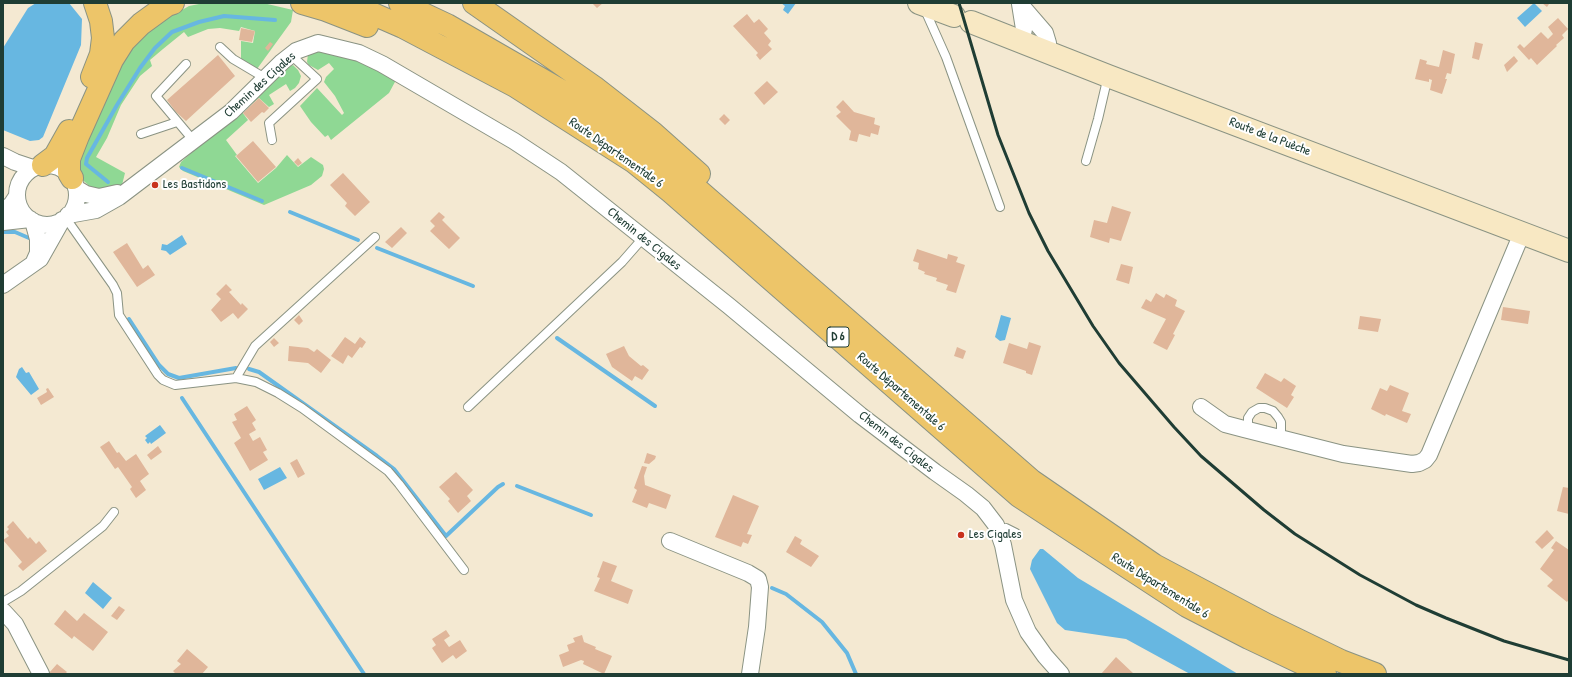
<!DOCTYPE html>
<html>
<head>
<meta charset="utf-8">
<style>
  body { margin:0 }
  #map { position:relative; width:1572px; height:677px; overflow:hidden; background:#f4e9d2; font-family:"Patrick Hand",sans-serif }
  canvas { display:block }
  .frame { position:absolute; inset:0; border:4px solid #1f3d34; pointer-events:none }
</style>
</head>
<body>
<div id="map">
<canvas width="1572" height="677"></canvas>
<div class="frame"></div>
</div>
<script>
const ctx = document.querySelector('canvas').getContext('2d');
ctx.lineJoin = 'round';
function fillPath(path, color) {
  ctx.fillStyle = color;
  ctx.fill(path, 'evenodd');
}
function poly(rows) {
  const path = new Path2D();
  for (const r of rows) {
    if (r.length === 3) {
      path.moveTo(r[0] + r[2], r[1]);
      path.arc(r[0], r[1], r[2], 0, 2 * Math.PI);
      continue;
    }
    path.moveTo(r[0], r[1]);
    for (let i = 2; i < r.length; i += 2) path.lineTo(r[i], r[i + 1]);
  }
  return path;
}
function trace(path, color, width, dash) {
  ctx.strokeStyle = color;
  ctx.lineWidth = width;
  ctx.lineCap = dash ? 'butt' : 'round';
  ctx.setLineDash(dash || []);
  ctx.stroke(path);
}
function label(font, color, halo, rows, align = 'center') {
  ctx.font = font + ' "Patrick Hand",sans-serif';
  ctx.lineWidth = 4;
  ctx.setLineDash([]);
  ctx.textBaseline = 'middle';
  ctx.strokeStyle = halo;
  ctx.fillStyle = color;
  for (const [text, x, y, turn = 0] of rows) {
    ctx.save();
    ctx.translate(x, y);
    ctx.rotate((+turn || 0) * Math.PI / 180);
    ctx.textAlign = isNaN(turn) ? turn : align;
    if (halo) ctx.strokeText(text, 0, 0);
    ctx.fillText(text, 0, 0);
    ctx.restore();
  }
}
fillPath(poly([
  [204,3,263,3,293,10,291,22,257,69,241,61,241,41,253,43,255,31,241,27,239,31,220,28,208,29,188,37,184,32,163,49,150,60,152,66,140,76,121,105,107,138,96,157,125,173,122,185,109,193,93,189,78,176,79,150,122,63,136,43,159,23,189,6],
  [317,48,347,53,396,80,389,93,331,140,328,135,325,137,311,122,300,106,317,88,342,115,344,113,335,96,324,82,326,77,334,69,329,63,318,70,309,65,307,62,308,54],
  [293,65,298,70,301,76,299,83,295,88,290,91,286,84,269,95,274,104,269,107,259,98,242,112,248,120,226,140,237,155,235,156,258,183,276,168,287,155,298,167,311,157,323,165,324,169,322,176,311,185,264,205,183,171,179,167,181,162,199,146,289,67]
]), '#8fd894');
fillPath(poly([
  [36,3,69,3,82,19,81,45,43,137,39,140,30,141,3,130,3,48,28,8],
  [781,3,796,3,788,14,783,10,785,6],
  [1534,3,1542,11,1525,27,1517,18],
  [182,235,187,244,170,255,166,251,161,250,162,244,167,245],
  [1001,315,1011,318,1005,340,1000,341,995,337],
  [22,367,26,373,29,372,39,389,31,395,16,377,19,369],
  [160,425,166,433,151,444,150,442,148,444,145,440,147,438,145,436],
  [280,467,287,478,264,490,258,479],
  [1040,549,1043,549,1078,578,1238,674,1190,674,1126,639,1065,630,1057,623,1030,569,1032,560],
  [93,582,112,598,103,609,85,593]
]), '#67b7e1');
trace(poly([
  [182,168,262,201],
  [108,182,86,164,87,158,117,105,140,68,155,48,172,32,199,22,224,16,275,20],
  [290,212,358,240],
  [3,232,15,232,29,238],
  [377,248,473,286],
  [129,319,159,365,168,374,179,378,236,368],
  [557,338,655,406],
  [249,369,259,372,377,456,394,469,446,536,498,487,503,484],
  [182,398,364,674],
  [517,486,591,515],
  [772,588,786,594,822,622,847,653,856,674]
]), '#67b7e1', 4);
fillPath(poly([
  [592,3,603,3,597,8],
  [1542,3,1548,3,1549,4,1547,7],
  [747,14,754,23,759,19,768,29,764,33,771,41,768,45,772,49,760,60,756,55,758,53,733,26],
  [1558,18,1568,29,1562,35,1564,38,1556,45,1557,46,1537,65,1531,58,1529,60,1517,47,1520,44,1524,48,1541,32,1548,39,1553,34,1548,27],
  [241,28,255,31,252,42,239,40],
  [270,42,273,44,268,51,265,48],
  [1475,42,1483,44,1479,60,1472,58],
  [1443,50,1455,54,1451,74,1447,73,1445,79,1447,79,1442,94,1430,90,1432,80,1429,79,1429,82,1415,79,1420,59,1427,61,1426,64,1439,67],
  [218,55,235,76,186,121,176,112,167,100],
  [1514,56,1518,61,1507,72,1504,65],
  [767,81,778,92,764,105,754,93],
  [259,98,269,108,264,113,262,112,251,122,243,113],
  [843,100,854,112,875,118,874,124,880,126,878,135,871,133,870,137,859,134,857,142,849,140,851,131,836,116,841,112,836,107],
  [724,114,730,120,725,125,719,119],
  [253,141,276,167,258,182,236,156],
  [298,158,302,163,298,166,294,162],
  [343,173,370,202,355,216,345,206,347,203,330,185],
  [1112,206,1131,212,1121,241,1110,238,1109,243,1090,237,1094,220,1107,223],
  [439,212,445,217,442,220,460,238,449,249,430,231,435,226,430,221],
  [401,227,407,233,392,248,385,242],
  [127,243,143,269,148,265,155,275,137,287,113,252],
  [917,249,947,259,948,254,958,257,956,262,965,265,956,293,946,290,948,285,936,281,937,278,924,274,925,272,918,269,919,263,913,261],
  [1121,264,1133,267,1129,284,1116,280],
  [226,284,232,290,229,292,241,305,242,303,248,309,238,319,233,313,221,322,211,310,221,299,216,294],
  [1156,293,1164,298,1166,294,1177,300,1175,306,1185,311,1173,334,1175,335,1167,350,1153,343,1166,319,1141,308,1146,299,1151,302],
  [1503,307,1530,311,1528,324,1501,320],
  [299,315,303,321,299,325,294,320],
  [1360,316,1381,319,1378,332,1358,329],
  [345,337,355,344,360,337,366,342,362,348,360,347,352,358,348,355,343,364,331,356],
  [274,338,279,343,274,347,270,342],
  [1029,342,1041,346,1032,375,1026,373,1026,371,1003,363,1009,343,1027,349],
  [289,346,308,348,314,352,317,349,331,360,321,373,308,363,288,361],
  [624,346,629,356,641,366,643,365,649,370,642,380,635,376,632,381,612,367,606,354],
  [957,347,966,351,963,359,954,356],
  [1265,373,1281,382,1284,378,1296,386,1291,395,1294,397,1287,408,1256,388],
  [1390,385,1409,393,1402,411,1411,414,1407,423,1386,414,1385,416,1371,409,1380,388,1387,391],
  [48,388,54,397,41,405,37,398,47,392,46,389],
  [247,406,256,420,252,423,256,430,249,434,253,441,260,437,267,450,263,452,268,460,250,471,234,443,241,438,232,422,237,420,234,414],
  [109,441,117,453,119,452,126,461,136,454,149,474,140,481,146,490,136,498,130,489,132,487,118,467,115,469,100,447],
  [158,446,162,452,151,460,147,455],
  [647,453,656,456,655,459,649,464,644,463],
  [297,459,305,474,298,478,290,463],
  [642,466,647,467,644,476,645,485,671,495,666,509,649,503,647,508,632,502,637,490,634,488],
  [456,472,473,490,467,496,471,501,458,513,448,501,450,499,439,487],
  [1563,487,1569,488,1569,514,1557,511],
  [733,495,759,506,747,534,752,535,748,544,743,542,741,547,715,537],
  [13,521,28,539,30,537,36,544,39,541,47,551,23,571,18,566,22,562,3,540,9,536,6,532,9,529,7,527],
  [1547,530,1554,538,1542,549,1535,542],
  [795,536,802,540,800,544,819,556,811,567,786,552],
  [1556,541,1569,550,1569,599,1567,602,1547,586,1553,580,1540,569,1554,550,1551,548],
  [603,561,617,566,611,581,633,590,628,604,594,591,600,578,597,577],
  [119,606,125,610,117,620,111,616],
  [65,610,77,621,84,613,108,632,93,651,74,636,72,639,54,624],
  [446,630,450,636,444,640,449,647,460,640,467,651,456,659,453,655,442,663,432,648,436,645,432,639],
  [582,635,584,642,596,647,595,649,612,656,604,674,583,664,584,661,581,660,563,667,559,655,569,651,567,645,575,642,573,638],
  [187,649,208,667,202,674,176,674,173,671,181,664,177,661],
  [1116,657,1134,674,1101,674],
  [57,664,67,672,65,674,49,673]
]), '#e0b69a');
const lane = poly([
  [925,10,946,57,1000,207],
  [220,47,233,59,265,78],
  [186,64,156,96,193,140],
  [141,134,177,122],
  [272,140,269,123,317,79,291,55],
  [1086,161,1098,119,1108,76],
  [67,216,70,224,113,285,117,293,119,315,158,375,163,380,175,385,236,378,256,382,278,393,302,408,388,471,399,484,464,570],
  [236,378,255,346,375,237],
  [468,407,622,262,643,238],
  [1251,431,1248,424,1248,418,1252,412,1259,408,1265,408,1273,411,1278,417,1281,422,1281,439],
  [1006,528,1016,533],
  [3,602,21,591,103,526,114,512]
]);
const street = poly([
  [1021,43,1024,29,1020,4,1045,33,1048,43,1046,52],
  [3,156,15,162,33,168],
  [47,195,30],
  [76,188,86,194,99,197,117,193],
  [3,210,11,205,17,196],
  [68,215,96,210,119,197,231,112,282,62,296,51,318,43,359,53,382,64,514,141,561,172,729,306,860,415,935,472,966,494,983,508,996,525,1003,545,1014,600,1028,632,1045,656,1061,674],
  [33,221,38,239,38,253,34,262],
  [3,222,30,219],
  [3,285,40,259,62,220],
  [1201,407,1225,424,1244,429,1343,454,1412,464,1419,463,1425,460,1429,455,1522,233],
  [670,541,748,573,758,579,760,587,757,627,750,674],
  [3,611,15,624,41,674]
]);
const secondary = poly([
  [919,3,954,16],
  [971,22,1108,76,1569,251]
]);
const highway = poly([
  [302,3,326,10,367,26],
  [348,3,403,27,515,86,634,162,671,192,1019,496,1187,606,1249,638,1325,674],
  [400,3,447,25,579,101,697,189,1032,481,1154,565,1267,625,1341,661,1375,674],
  [474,3,594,87,653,133,699,174],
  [92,77,101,54,103,38,101,21,95,3],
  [43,165,55,156,69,131],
  [72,178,69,173,69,159,78,136,112,60,124,41,141,24,167,5,173,3]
]);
trace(lane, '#8a9383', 10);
trace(street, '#8a9383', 18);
trace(secondary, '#8a9383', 24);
trace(highway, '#8a9383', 24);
trace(lane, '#fff', 8);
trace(street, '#fff', 16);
trace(secondary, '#f8e8c3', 22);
trace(highway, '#edc569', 22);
trace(poly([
  [959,3,998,135,1029,213,1048,251,1093,326,1119,363,1174,427,1201,456,1264,510,1295,534,1360,575,1416,605,1446,618,1504,641,1569,660]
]), '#1f3d34', 3);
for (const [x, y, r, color] of [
  [155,185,4,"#c8321e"],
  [961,535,4,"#c8321e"]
]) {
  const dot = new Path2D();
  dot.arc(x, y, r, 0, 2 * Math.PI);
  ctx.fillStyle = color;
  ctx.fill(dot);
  trace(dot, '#fff', 1.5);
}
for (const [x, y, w] of [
  [838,337,22]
]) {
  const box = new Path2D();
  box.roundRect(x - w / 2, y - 10, w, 20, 3);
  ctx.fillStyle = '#fff';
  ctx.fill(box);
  trace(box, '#1f3d34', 1);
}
label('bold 12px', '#1f3d34', null, [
  ["D 6",838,337]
]);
label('13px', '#1f3d34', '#fff', [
  ["Chemin des Cigales",260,85,-42],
  ["Route de la Puèche",1270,137,21],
  ["Route Départementale 6",616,153,35],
  ["Chemin des Cigales",644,239,39],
  ["Route Départementale 6",901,392,41],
  ["Chemin des Cigales",896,442,38],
  ["Route Départementale 6",1160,586,32]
]);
label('13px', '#1f3d34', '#fff', [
  ["Les Bastidons",163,185],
  ["Les Cigales",969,535]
], 'left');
</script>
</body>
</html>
